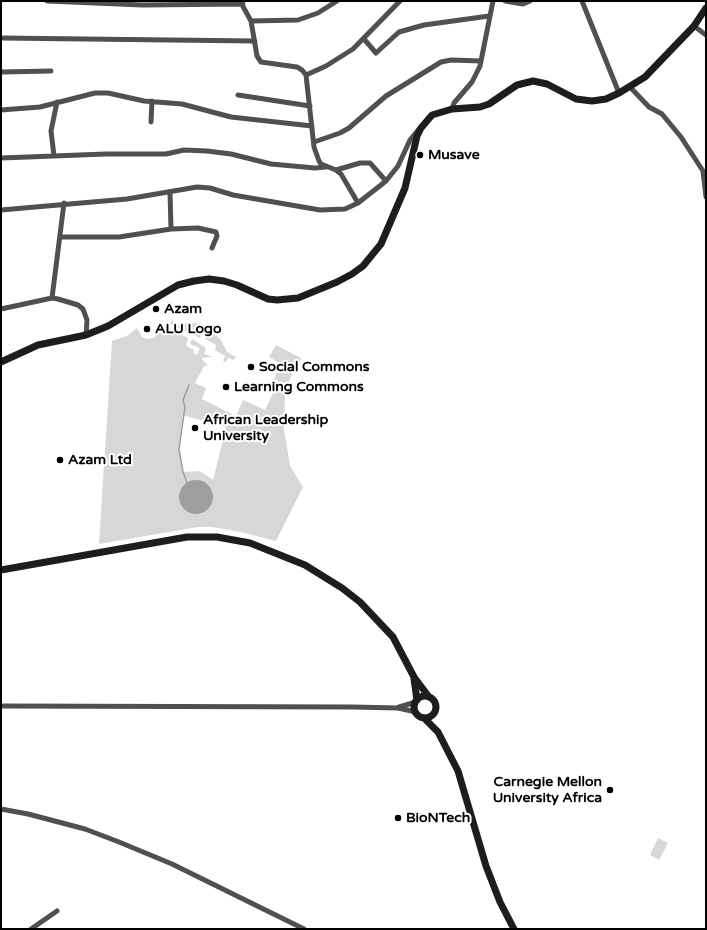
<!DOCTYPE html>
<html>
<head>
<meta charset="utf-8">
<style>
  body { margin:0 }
  #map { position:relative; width:707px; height:930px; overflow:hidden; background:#fff; font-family:"Varela Round",sans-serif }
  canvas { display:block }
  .frame { position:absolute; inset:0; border:2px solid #000; pointer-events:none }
</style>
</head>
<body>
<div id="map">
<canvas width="707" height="930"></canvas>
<div class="frame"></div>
</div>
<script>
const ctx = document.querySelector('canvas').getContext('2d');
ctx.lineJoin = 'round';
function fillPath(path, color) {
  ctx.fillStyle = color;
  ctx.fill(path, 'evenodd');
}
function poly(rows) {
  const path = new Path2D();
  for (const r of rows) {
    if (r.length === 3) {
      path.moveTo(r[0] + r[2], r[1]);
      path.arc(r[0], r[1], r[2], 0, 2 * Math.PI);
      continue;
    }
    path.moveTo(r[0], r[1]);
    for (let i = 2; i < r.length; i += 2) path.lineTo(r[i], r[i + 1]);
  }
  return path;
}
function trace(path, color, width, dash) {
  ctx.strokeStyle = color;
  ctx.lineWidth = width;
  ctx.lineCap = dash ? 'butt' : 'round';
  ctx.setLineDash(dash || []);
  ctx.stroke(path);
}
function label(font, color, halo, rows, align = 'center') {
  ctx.font = font + ' "Varela Round",sans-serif';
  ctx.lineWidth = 4;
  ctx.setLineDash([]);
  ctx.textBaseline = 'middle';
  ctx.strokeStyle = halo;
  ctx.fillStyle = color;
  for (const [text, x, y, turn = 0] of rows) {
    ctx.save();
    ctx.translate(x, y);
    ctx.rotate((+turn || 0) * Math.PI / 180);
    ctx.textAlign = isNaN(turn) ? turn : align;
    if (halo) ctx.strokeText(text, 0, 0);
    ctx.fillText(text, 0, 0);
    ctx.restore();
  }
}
fillPath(poly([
  [172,319,175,324,195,323,205,327,200,338,170,324],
  [165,327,188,338,186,345,188,347,194,350,193,353,197,355,200,348,190,344,192,339,206,348,204,354,212,357,201,358,208,366,204,366,195,383,206,388,202,399,236,416,243,400,265,410,273,393,275,394,280,382,274,379,281,364,269,357,276,345,301,358,299,366,294,370,287,386,285,396,284,429,290,466,303,487,276,541,241,532,212,527,198,527,99,544,112,341,127,336,137,328,142,337,147,339,154,338,158,333,158,328],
  [183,415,226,427,213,480,200,471,183,472,179,449],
  [196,480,203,513,197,514,187,511,183,507,180,493,186,484],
  [209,329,221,340,227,352,236,357,234,360,228,358,226,362,223,361,225,356,215,350,216,345,205,339],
  [658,838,668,843,659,860,650,855]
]), '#d7d7d7');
fillPath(poly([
  [196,497,17]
]), '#9e9e9e');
trace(poly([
  [187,483,183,472,179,449,185,407,183,400,189,385]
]), '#9e9e9e', 1.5);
trace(poly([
  [47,1,142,5,243,4],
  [240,1,251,21,257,56,261,62,297,67,302,70,306,75,314,147,319,161,321,164,336,170,341,174,358,203,386,181,398,166,410,140,419,129],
  [505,1,523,4,530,1],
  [582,1,619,93],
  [251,21,298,20,318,13,337,1],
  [694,26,706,35],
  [1,38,255,41],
  [364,39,376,53,399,32,424,25,489,16],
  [1,72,51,71],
  [306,75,326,66,353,49,400,1],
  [630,87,649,107,662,114,681,137,703,171,706,197],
  [238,95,310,106],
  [452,109,454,103,472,82,480,66,493,1],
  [1,110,40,107,95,93,108,93,144,101,182,104,231,117,312,126],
  [151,122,152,101],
  [314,142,340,133,349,128,386,96,441,62,451,60,481,61],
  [54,156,51,131,57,102],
  [1,158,106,154,166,154,184,150,207,151,231,154,271,164,315,168,326,167],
  [336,170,360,163,370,163,386,181],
  [170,192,171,229],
  [1,210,127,199,197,187,210,188,233,195,320,210,345,209,358,203],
  [60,237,119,237,171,229,198,228,216,232,217,236,212,248],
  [52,298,64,203],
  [1,309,52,298,58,299,78,305,83,309,87,320,86,335],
  [1,706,352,707,398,708,416,712],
  [399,707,416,702],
  [1,809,28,814,85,829,119,842,172,864,304,929],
  [31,929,57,911]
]), '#505050', 5);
trace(poly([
  [1,362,38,345,86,335,108,326,178,285,194,281,209,279,224,281,237,285,268,299,277,300,298,298,337,282,352,274,363,266,381,244,405,188,417,136,421,128,432,115,452,109,480,107,489,104,517,85,533,81,547,84,576,99,592,101,606,99,619,93,645,77,694,26,706,8],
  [1,570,187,537,217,537,250,543,305,565,342,588,360,602,393,637,414,677,429,697],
  [414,679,417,700],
  [425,707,11],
  [424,718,438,732,458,771,486,866,500,902,514,929]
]), '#1d1d1d', 7);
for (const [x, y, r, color] of [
  [420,155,4,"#000"],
  [156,309,4,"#000"],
  [147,329,4,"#000"],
  [251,367,4,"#000"],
  [226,387,4,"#000"],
  [195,428,4,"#000"],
  [60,460,4,"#000"],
  [610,790,4,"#000"],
  [398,818,4,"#000"]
]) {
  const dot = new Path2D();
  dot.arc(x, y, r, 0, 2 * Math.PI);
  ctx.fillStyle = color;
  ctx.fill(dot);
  trace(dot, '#fff', 1.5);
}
label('bold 14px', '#000', '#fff', [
  ["Musave",428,155],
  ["Azam",164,309],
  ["ALU Logo",155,329],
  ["Social Commons",259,367],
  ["Learning Commons",234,387],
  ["African Leadership",203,420],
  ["University",203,436],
  ["Azam Ltd",68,460],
  ["Carnegie Mellon",602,782,"right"],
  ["University Africa",602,798,"right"],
  ["BioNTech",406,818]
], 'left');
</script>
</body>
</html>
